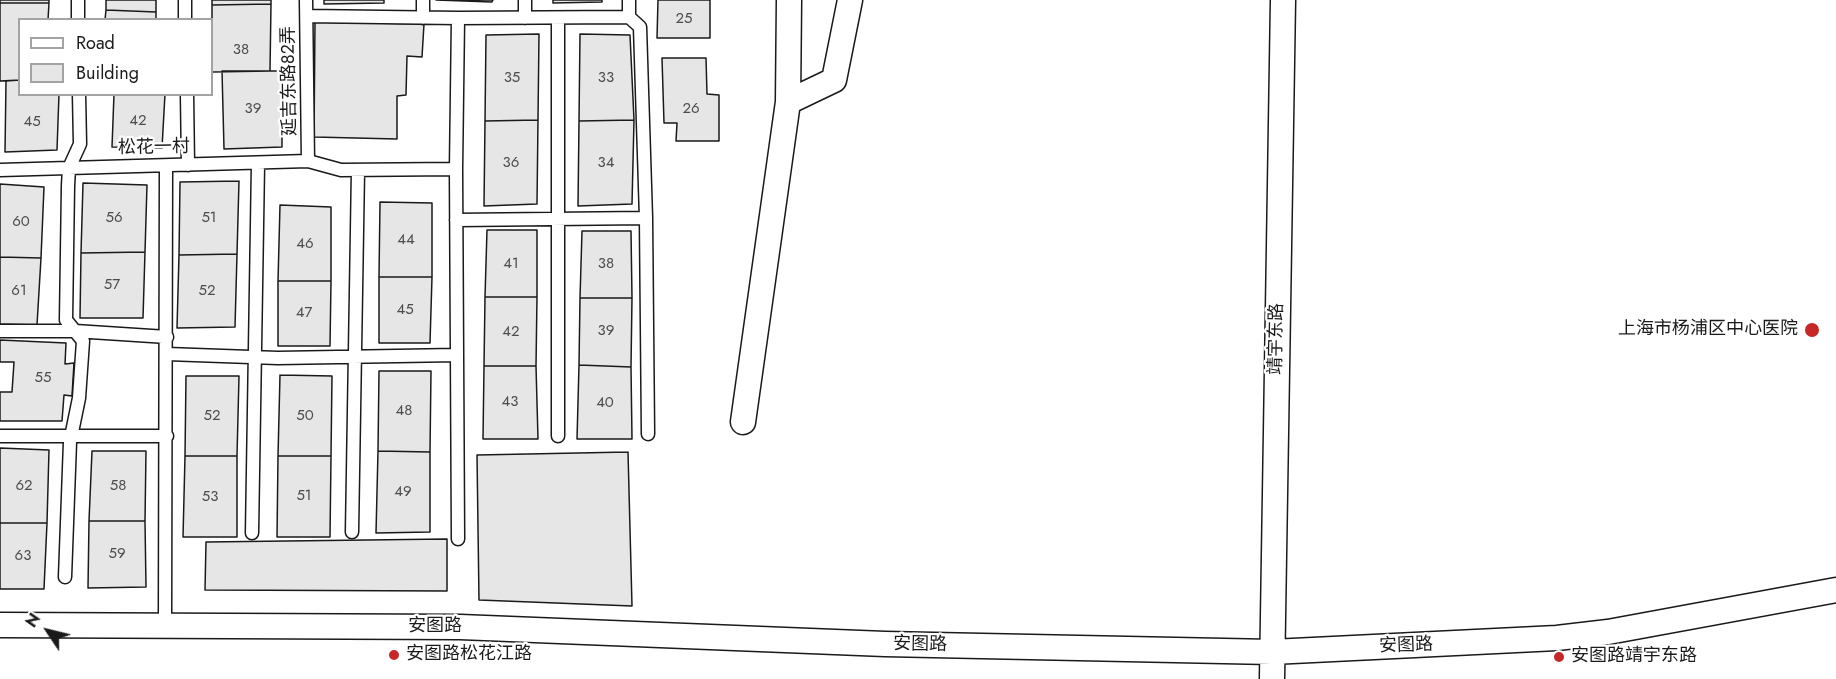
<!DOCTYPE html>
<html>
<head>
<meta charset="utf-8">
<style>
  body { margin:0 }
  #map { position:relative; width:1836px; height:679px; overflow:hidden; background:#fff; font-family:Jost,sans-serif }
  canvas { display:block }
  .legend { position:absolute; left:18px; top:18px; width:195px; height:78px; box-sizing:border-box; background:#fff; border:2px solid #a3a3a3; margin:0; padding:8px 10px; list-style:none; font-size:18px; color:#1a1a1a }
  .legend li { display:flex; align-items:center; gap:12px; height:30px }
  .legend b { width:30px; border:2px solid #a3a3a3 }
  .north { position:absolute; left:18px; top:601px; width:60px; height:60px; -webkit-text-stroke:4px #fff; paint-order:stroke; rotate:305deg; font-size:16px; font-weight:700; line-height:24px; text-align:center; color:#1a1a1a }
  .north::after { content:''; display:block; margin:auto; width:21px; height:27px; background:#1a1a1a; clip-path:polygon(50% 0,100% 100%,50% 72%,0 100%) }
</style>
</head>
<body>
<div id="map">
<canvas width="1836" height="679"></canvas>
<ul class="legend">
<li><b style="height:8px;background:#fff"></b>Road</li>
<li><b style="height:16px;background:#e6e6e6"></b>Building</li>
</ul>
<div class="north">N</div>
</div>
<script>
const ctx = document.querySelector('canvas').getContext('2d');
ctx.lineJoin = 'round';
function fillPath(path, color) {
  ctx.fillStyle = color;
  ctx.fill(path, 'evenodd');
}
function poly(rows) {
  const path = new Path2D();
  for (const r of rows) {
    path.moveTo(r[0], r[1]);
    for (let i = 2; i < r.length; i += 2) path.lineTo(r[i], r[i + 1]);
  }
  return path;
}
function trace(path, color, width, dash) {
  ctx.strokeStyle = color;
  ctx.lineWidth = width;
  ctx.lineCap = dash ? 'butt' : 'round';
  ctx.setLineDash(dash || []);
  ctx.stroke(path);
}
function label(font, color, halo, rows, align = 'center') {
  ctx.font = font + ' Jost,"Noto Sans SC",sans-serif';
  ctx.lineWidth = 4.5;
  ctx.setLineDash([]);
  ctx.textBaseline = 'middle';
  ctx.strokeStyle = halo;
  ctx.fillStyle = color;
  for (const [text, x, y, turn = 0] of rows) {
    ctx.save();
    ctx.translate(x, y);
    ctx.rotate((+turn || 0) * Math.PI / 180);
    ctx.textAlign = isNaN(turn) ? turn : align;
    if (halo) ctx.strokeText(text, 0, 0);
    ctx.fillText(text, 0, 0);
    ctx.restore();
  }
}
const building = poly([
  [0,0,49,0,49,3,0,3,0,0],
  [106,0,156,0,156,12,106,10,106,0],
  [212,0,271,0,271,4,212,5,212,0],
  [324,0,384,0,384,3,324,4,324,0],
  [436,0,493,0,492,2,436,0],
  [553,0,602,0,602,2,553,3,553,0],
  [658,0,710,0,710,38,657,38,658,0],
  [0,3,49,3,48,20,20,20,20,80,0,81,0,3],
  [271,4,270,71,212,72,212,5,271,4],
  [106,10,156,12,156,20,105,20,106,10],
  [315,22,424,24,422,57,407,56,406,95,397,96,397,139,314,137,315,22],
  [539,34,538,120,485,121,486,35,539,34],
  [580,34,630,35,634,120,579,121,580,34],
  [662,58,706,58,707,94,719,95,719,141,676,141,677,123,664,123,662,58],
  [222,71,282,71,282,147,224,149,222,71],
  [20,80,20,94,59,94,57,150,5,152,6,81,20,80],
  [114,94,165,94,162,148,112,147,114,94],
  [538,120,537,204,484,206,485,121,538,120],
  [634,120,632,204,578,206,579,121,634,120],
  [239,181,237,254,179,255,180,182,239,181],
  [83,183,147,185,145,252,81,253,83,183],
  [0,184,44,187,41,258,0,257,0,184],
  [380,202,432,203,432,277,379,277,380,202],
  [280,205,331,207,331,281,278,281,280,205],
  [487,230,537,230,537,297,485,297,487,230],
  [582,231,631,231,632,298,580,298,582,231],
  [145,252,143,318,80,318,81,253,145,252],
  [237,254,235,327,177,328,179,255,237,254],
  [0,257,41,258,37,325,0,324,0,257],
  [379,277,432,277,430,343,379,343,379,277],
  [278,281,331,281,330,346,278,346,278,281],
  [485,297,537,297,536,366,484,366,485,297],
  [580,298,632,298,631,367,579,365,580,298],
  [0,340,66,343,65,364,74,363,72,396,64,395,62,421,0,421,0,392,12,392,14,362,0,362,0,340],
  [579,365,631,367,632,439,577,439,579,365],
  [484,366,536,366,538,439,483,439,484,366],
  [379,371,431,371,430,452,378,451,379,371],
  [280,375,332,376,331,456,278,456,280,375],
  [186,376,239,376,237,456,185,456,186,376],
  [0,448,49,450,47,523,0,523,0,448],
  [92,451,146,451,145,521,89,521,92,451],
  [378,451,430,452,430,532,376,533,378,451],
  [628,452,632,606,479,600,477,455,628,452],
  [185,456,237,456,237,537,183,537,185,456],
  [278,456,331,456,330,537,277,537,278,456],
  [89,521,145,521,146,587,88,588,89,521],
  [0,523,47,523,44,589,0,589,0,523],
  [447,539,447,591,205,590,206,542,447,539]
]);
fillPath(building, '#e6e6e6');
trace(building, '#1a1a1a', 1.5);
const service = poly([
  [78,0,78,20],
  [185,0,185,20],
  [306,0,308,161],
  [307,16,458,18],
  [629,17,640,27,646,218,648,434],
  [423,18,423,0],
  [525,18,525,0],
  [558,18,558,436],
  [187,94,188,165],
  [456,169,458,18,629,17,629,0],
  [0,170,308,161,341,170,456,169,458,539],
  [456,220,646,218],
  [0,331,75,331,167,337],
  [167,354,278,358,457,355],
  [0,436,167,436],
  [352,532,358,170],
  [252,533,258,164],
  [65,577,70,442,79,398,83,341,66,320,68,186,69,168,80,144,79,94],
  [165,624,166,166]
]);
const minor = poly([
  [788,102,834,80,850,0],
  [743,422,788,102,789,0],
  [0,625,460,627,885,644,1272,652,1557,638,1608,632,1836,590],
  [1272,679,1283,0]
]);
trace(service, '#1a1a1a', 15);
trace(minor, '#1a1a1a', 27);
trace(service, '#fff', 12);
trace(minor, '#fff', 24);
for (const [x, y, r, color] of [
  [1812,330,8,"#c62828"],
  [394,655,6,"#c62828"],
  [1559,657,6,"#c62828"]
]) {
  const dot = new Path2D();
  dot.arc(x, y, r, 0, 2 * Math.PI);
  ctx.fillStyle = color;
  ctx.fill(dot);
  trace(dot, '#fff', 2);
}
label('15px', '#4d4d4d', null, [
  ["25",684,19],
  ["38",241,50],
  ["35",512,78],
  ["33",606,78],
  ["39",253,109],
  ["26",691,109],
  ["42",138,121],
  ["45",32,122],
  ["36",511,163],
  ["34",606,163],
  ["56",114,218],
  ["51",209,218],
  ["60",21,222],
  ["44",406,240],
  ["46",305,244],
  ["41",511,264],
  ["38",606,264],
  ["57",112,285],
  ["61",19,291],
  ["52",207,291],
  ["45",405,310],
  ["47",304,313],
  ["39",606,331],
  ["42",511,332],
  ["55",43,378],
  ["43",510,402],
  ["40",605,403],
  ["48",404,411],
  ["52",212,416],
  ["50",305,416],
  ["62",24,486],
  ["58",118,486],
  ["49",403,492],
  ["51",304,496],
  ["53",210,497],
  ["59",117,554],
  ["63",23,556]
]);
label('18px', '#1a1a1a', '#fff', [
  ["延吉东路82弄",290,81,-91],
  ["松花一村",154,148,-1],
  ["靖宇东路",1277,339,-89],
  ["安图路",435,627],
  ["安图路",920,645,1],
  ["安图路",1406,646,-2]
]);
label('18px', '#1a1a1a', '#fff', [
  ["上海市杨浦区中心医院",1798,330,"right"],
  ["安图路松花江路",406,655],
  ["安图路靖宇东路",1571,657]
], 'left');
</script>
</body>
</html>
